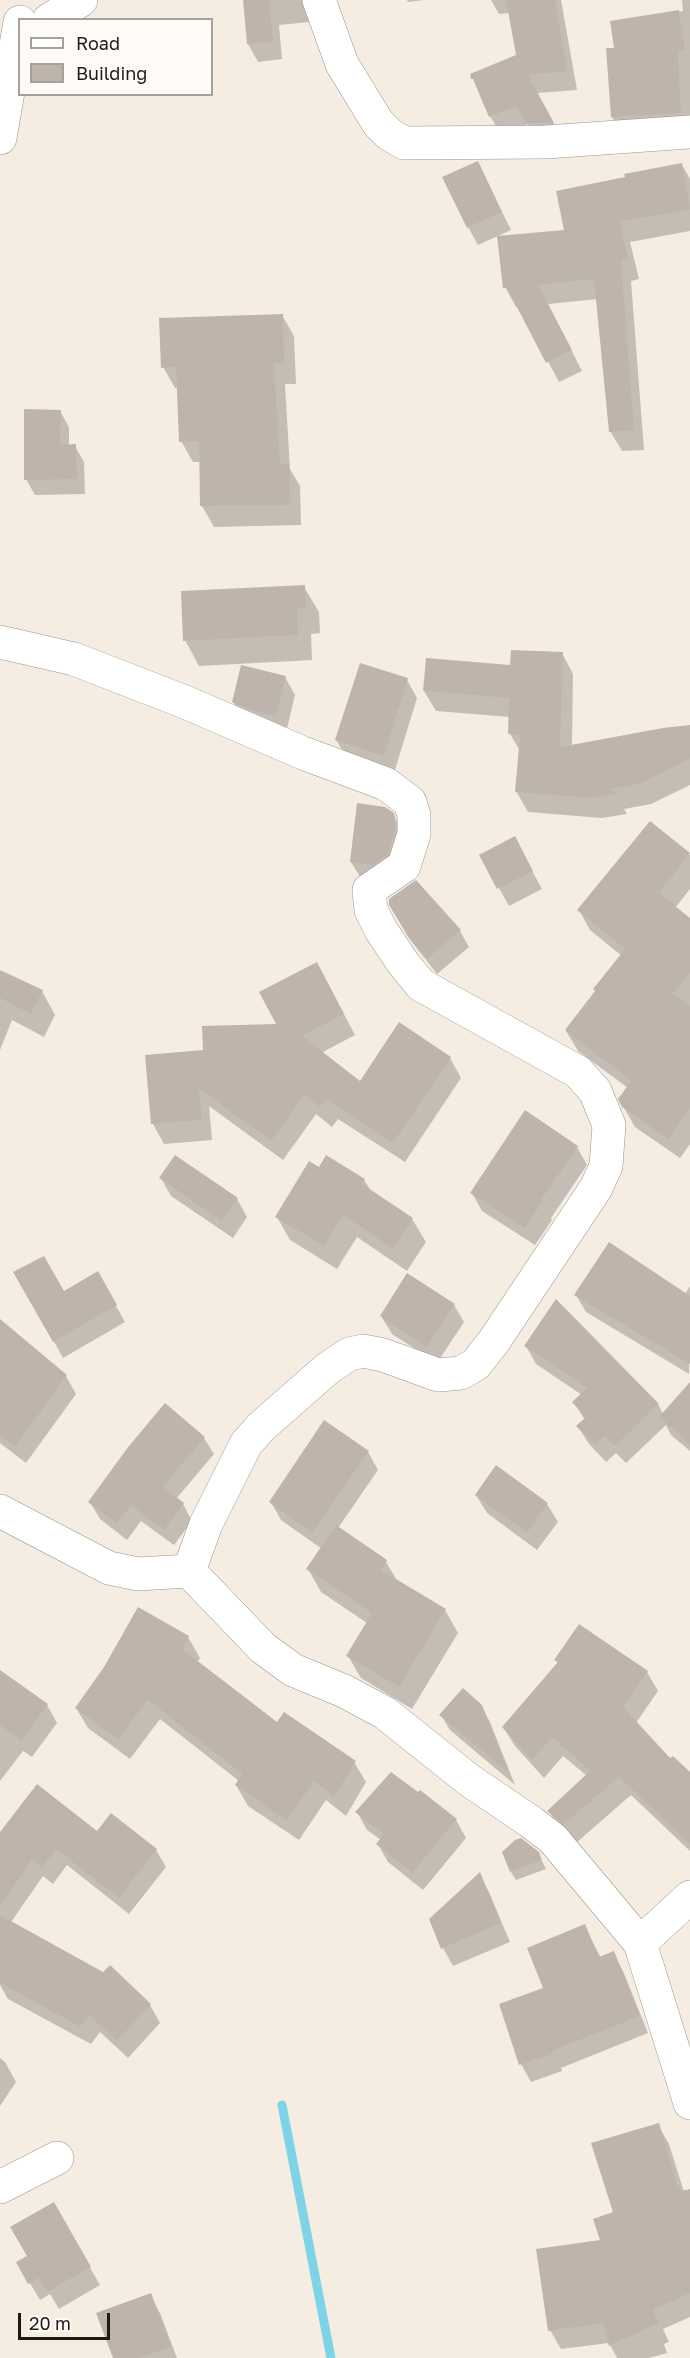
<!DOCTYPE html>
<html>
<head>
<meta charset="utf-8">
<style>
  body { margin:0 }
  #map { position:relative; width:690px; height:2358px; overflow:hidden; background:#f5ede2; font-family:"Golos Text",sans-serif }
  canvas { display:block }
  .legend { position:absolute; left:18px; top:18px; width:195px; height:78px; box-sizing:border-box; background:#fefbf7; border:2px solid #a4a19d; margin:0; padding:8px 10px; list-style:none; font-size:18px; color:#1e1b17 }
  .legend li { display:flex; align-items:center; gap:12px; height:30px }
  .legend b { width:30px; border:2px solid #a4a19d }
  .scale { position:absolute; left:18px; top:2313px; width:92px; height:27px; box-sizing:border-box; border:3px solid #1e1b17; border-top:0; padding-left:8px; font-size:18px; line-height:21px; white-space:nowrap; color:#1e1b17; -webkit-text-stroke:4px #fefbf7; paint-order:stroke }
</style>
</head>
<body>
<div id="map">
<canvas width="690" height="2358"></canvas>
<ul class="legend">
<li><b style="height:8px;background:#fff"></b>Road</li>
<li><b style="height:16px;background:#bfb4ac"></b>Building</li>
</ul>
<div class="scale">20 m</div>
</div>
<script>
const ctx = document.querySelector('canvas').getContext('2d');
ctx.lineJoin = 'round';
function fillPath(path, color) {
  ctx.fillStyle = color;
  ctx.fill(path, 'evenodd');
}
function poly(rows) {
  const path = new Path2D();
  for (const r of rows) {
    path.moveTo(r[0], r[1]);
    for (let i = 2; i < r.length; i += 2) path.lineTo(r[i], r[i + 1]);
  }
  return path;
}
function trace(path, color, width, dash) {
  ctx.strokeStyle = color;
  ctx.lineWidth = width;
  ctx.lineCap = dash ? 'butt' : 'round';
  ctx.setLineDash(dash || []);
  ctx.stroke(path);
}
fillPath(poly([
  [244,0,307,0,309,22,279,25,282,59,258,62,248,44],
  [407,0,424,0,408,2],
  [491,0,561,0,577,90,537,93,563,141,538,142,528,124,501,135,490,116,518,56,510,13,499,14],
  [682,0,690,0,690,117,622,134,612,117,616,49,612,22,683,11],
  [478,163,511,230,478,245,468,227],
  [682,165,690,179,690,231,630,242,639,279,631,281,644,450,622,451,610,431,598,299,548,304,582,371,559,382,519,307,516,307,505,287,566,231],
  [282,315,294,336,296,384,285,384,290,469,300,486,301,525,214,527,202,506,201,462,193,462,181,441,178,388,175,388,163,367],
  [60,411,69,427,69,446,75,446,84,462,85,494,35,495,26,479],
  [304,587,319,612,320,633,311,634,312,660,199,666,185,640],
  [562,653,573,674,572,746,690,726,690,785,651,804,624,809,627,814,602,818,528,812,516,791,520,751,510,734,510,717,436,711,424,691],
  [285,677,295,695,286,733,244,720,233,702],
  [407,680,417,698,394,773,347,758,336,740],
  [393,814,403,833,398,872,362,880,351,862],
  [650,823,690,855,690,889,675,908,690,920,690,1144,680,1158,635,1127,623,1106,628,1088,578,1051,566,1031,622,956,590,930,579,910],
  [481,856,524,856,542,889,509,906],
  [416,882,460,931,469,947,437,974,408,937,399,920],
  [0,973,42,991,55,1015,44,1037,12,1020,0,1050],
  [328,984,355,1035,321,1053,361,1083,450,1058,461,1078,405,1162,338,1119,332,1127,316,1114,283,1160,209,1106,212,1140,164,1144,153,1124,147,1056,204,1051,278,1026],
  [577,1147,587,1165,551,1218,552,1220,535,1245,482,1211,472,1193],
  [319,1169,364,1180,371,1191,412,1219,426,1242,407,1271,357,1237,337,1269,290,1240,277,1217],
  [161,1178,237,1199,247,1217,233,1238,171,1196],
  [16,1273,63,1293,97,1273,125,1322,63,1358],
  [690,1286,689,1374,586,1312,576,1295,685,1294],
  [454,1305,464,1322,437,1363,392,1334,381,1316],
  [0,1321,66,1376,76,1394,26,1463,0,1443],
  [526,1346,658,1404,663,1414,690,1384,690,1451,671,1435,666,1425,626,1463,616,1453,606,1462,589,1444,578,1427,585,1420,574,1403,582,1395,536,1364],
  [324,1422,368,1452,378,1470,338,1528,386,1562,398,1582,445,1610,458,1633,412,1709,361,1678,348,1656,367,1623,321,1592,308,1569,322,1549,281,1520,271,1502],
  [204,1438,214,1454,176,1499,183,1504,192,1521,174,1545,141,1521,127,1540,100,1519,90,1502],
  [496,1468,547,1504,558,1522,537,1550,487,1513,476,1495],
  [188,1637,200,1658,197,1662,277,1724,354,1762,366,1782,346,1816,326,1800,299,1840,248,1806,236,1785,239,1781,160,1719,130,1759,88,1728,76,1708,105,1668],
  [556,1660,647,1672,658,1691,636,1723,670,1760,690,1774,690,1851,631,1795,576,1843,560,1830,549,1811,587,1776,563,1756,544,1778,515,1746,503,1727,558,1664],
  [0,1672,47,1705,57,1723,32,1757,23,1751,0,1781],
  [481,1706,490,1722,515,1785,450,1730,441,1715],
  [357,1812,456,1820,466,1838,423,1890,388,1862,378,1844,381,1840,367,1830],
  [0,1834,97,1834,156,1850,166,1867,129,1914,67,1865,53,1884,43,1876,9,1925,0,1919],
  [538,1853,546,1869,516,1880,511,1872],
  [479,1875,489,1892,510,1942,453,1966,443,1948],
  [584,1926,601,1958,613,1953,623,1971,648,2033,561,2068,562,2071,531,2082,521,2064,501,2005,545,1989],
  [110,1967,150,2005,160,2023,128,2058,100,2032,91,2044,8,1999,0,1985,0,1976,103,1974],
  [0,2058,5,2062,16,2082,0,2106],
  [658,2125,669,2144,684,2192,690,2191,690,2317,663,2329,669,2342,664,2344,667,2353,649,2358,617,2358,609,2343,561,2349,550,2330,602,2241],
  [53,2204,100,2285,59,2309,50,2294,40,2300,18,2263,29,2257],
  [150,2295,160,2313,177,2358,114,2358]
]), '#0003');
trace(poly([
  [282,2105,331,2358]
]), '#7ed3e6', 9);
fillPath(poly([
  [243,0,269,0,273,42,247,44],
  [506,0,555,0,567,71,528,75,554,123,526,123,517,106,489,117,473,79,471,79,470,74,516,55],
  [679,10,685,50,678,51,681,113,611,117,606,48,614,48,610,21],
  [478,161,502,212,467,228,442,177],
  [682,163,690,209,620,222,628,259,621,261,634,430,609,432,594,279,538,285,572,350,546,363,507,288,503,288,497,236,564,230,556,191,625,177,624,174],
  [283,314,284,363,274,363,280,464,289,464,290,505,200,506,199,441,179,442,176,367,161,368,159,318],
  [24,409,61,410,60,445,76,444,77,479,24,480],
  [305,585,306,608,297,609,298,635,183,641,181,591],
  [511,650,563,652,560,747,663,728,690,725,690,759,639,784,611,789,617,793,590,798,515,792,520,735,508,734,509,698,423,691,426,658,510,665],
  [360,663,408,678,384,756,335,740],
  [241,665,286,676,276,716,250,710,232,702],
  [357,803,385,807,394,813,395,818,395,831,388,854,372,865,350,862],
  [650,821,690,853,659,893,690,918,690,973,673,993,690,1006,690,1108,668,1139,622,1107,618,1099,631,1081,565,1030,595,991,593,989,625,949,577,910],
  [515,836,533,871,497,889,479,855],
  [416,880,461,930,427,959,408,936,389,905,389,899],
  [317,962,344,1014,302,1036,360,1081,399,1022,451,1057,393,1143,326,1099,320,1107,304,1095,271,1141,199,1088,202,1120,151,1124,145,1055,203,1050,202,1026,276,1024,259,992],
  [0,970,43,990,31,1014,0,998],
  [525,1110,578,1146,541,1200,543,1201,525,1228,470,1193],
  [175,1155,238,1198,222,1221,159,1178],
  [326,1155,365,1179,362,1184,413,1218,393,1249,343,1215,324,1246,275,1217,309,1161,319,1167],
  [609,1242,690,1296,690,1364,574,1295],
  [44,1256,64,1291,98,1271,117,1305,53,1342,13,1272],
  [407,1273,455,1304,427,1347,380,1316],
  [556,1299,659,1404,615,1446,605,1436,595,1445,576,1426,586,1417,572,1402,587,1388,524,1346],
  [0,1319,67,1375,15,1447,0,1435],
  [690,1382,690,1444,659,1417],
  [165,1403,205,1437,163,1487,184,1503,164,1530,131,1505,117,1524,88,1502,129,1446],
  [324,1420,369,1451,312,1533,269,1502],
  [496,1465,548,1503,527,1533,475,1495],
  [336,1525,387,1560,381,1570,446,1609,399,1687,346,1656,372,1613,306,1569],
  [138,1607,189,1636,182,1649,277,1722,284,1712,356,1761,334,1797,314,1781,287,1821,235,1785,242,1774,148,1700,118,1739,75,1708,104,1667],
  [579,1624,648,1671,623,1707,670,1758,673,1756,690,1772,690,1844,619,1777,564,1824,547,1811,590,1771,552,1737,532,1760,502,1727,558,1662,554,1660],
  [0,1670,48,1704,22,1741,0,1725],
  [463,1688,482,1705,509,1773,439,1715],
  [391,1772,418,1792,420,1790,457,1819,412,1873,376,1844,384,1834,355,1812],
  [37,1784,97,1831,111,1813,157,1849,119,1898,56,1849,42,1868,32,1860,0,1907,0,1832],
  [521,1838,539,1852,542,1860,510,1872,502,1852,515,1840],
  [480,1872,501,1923,441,1949,429,1919],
  [0,1915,103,1972,110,1965,151,2004,117,2041,89,2015,80,2027,0,1983],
  [585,1924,599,1957,614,1951,640,2016,552,2051,553,2054,519,2065,499,2004,543,1988,527,1948],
  [659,2123,678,2187,680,2187,681,2191,690,2189,690,2293,653,2310,659,2323,609,2346,603,2323,548,2331,536,2249,600,2240,593,2219,613,2212,591,2143],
  [54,2202,91,2267,47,2292,39,2278,28,2284,16,2262,27,2256,10,2227],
  [151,2293,171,2347,140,2358,113,2358,96,2313]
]), '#bfb4ac');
const minor = poly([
  [319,0,342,64,378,123,389,134,404,143,546,142,690,132],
  [49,20,81,0],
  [0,138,20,22],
  [0,642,74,659,185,702,303,753,386,784,410,802,414,815,414,834,404,866,369,890,371,910,381,930,403,963,421,985,578,1072,595,1091,609,1125,606,1166,596,1188,494,1341,476,1364,461,1373,438,1375,383,1355,363,1351,349,1354,327,1369,261,1427,246,1444,206,1524,189,1571,263,1648,293,1670,344,1691,385,1713,469,1780,531,1822,553,1839,640,1943],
  [0,1511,109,1568,138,1574,189,1571],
  [690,1897,640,1943,690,2103],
  [0,2187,57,2158]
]);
trace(minor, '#9b938a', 34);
trace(minor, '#fff', 33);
</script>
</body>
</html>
